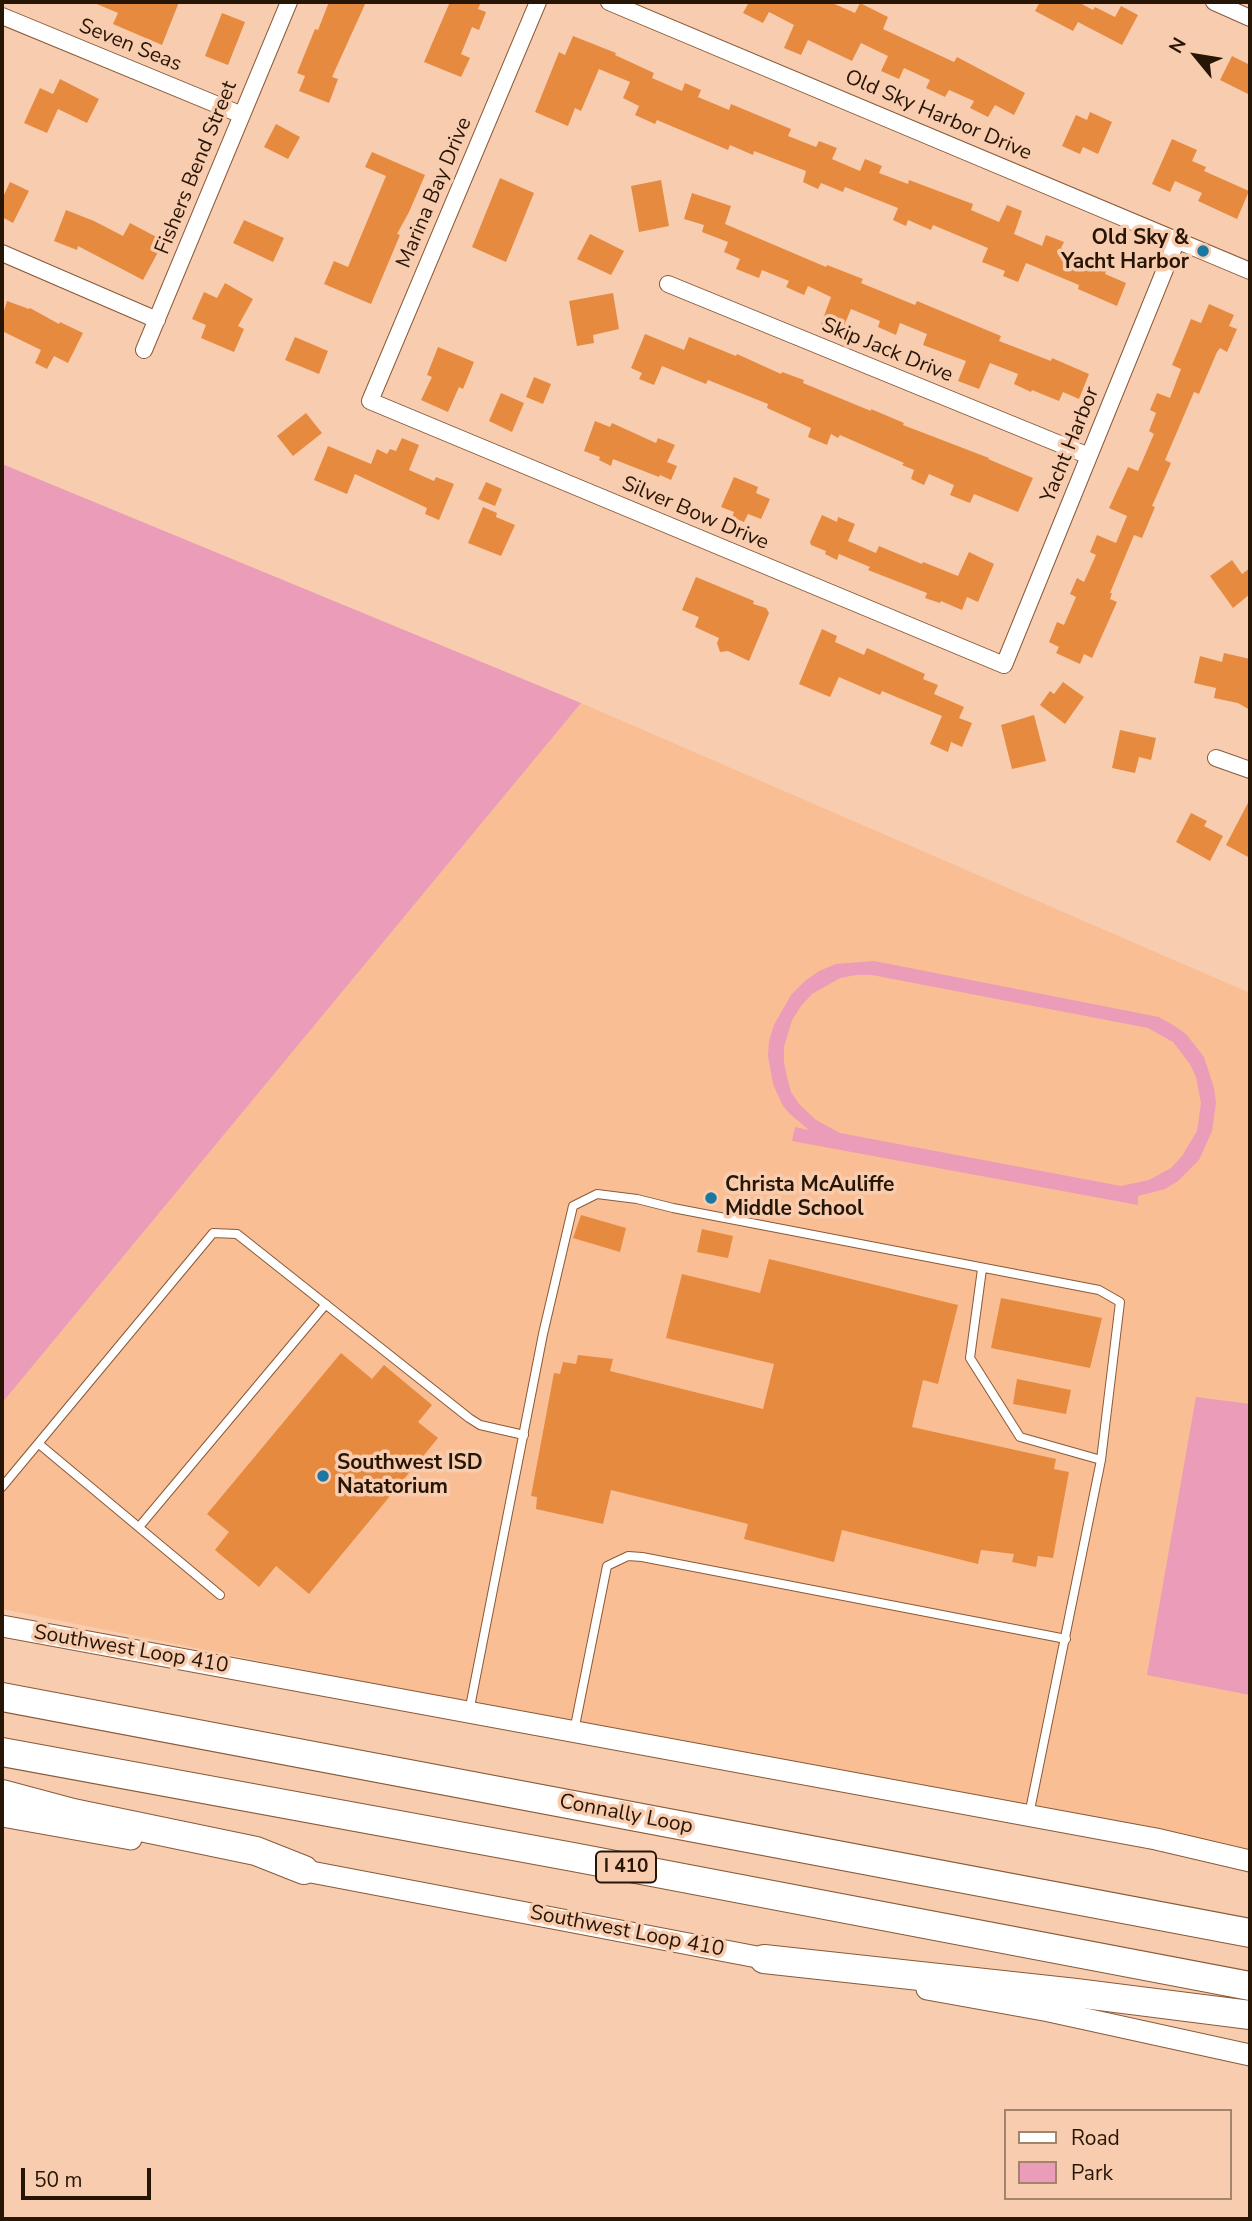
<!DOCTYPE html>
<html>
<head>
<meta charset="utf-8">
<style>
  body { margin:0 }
  #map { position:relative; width:1252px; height:2221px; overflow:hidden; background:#f8ccaf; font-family:"Nunito Sans",sans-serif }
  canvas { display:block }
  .frame { position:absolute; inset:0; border:4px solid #271506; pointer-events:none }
  .legend { position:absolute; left:1004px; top:2109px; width:228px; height:91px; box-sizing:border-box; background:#f8ccaf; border:2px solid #a4836b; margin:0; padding:9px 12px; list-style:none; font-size:21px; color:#271506 }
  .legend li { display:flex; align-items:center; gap:14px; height:35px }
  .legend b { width:35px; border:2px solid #a4836b }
  .north { position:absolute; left:1161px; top:21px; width:70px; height:70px; -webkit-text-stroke:5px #f8ccaf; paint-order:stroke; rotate:300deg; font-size:19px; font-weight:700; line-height:28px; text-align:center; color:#271506 }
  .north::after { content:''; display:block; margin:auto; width:24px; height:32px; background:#271506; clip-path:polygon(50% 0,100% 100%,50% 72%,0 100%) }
  .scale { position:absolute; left:21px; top:2168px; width:130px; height:32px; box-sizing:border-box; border:4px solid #271506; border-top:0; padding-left:9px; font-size:21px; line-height:24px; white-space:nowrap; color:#271506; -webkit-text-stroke:5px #f8ccaf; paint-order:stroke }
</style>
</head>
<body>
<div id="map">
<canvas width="1252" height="2221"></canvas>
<div class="frame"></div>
<ul class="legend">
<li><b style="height:9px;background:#fff"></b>Road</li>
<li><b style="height:19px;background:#ea9cb8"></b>Park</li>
</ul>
<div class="north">N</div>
<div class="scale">50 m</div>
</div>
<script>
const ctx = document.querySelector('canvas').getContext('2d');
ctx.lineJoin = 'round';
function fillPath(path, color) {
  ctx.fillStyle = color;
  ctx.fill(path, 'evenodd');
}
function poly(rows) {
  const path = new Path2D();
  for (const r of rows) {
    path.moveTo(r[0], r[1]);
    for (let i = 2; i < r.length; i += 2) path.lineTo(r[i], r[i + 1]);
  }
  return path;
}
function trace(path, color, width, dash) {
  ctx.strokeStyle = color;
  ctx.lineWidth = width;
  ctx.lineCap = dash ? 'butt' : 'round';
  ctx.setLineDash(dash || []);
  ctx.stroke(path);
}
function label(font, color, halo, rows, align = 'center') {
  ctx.font = font + ' "Nunito Sans",sans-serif';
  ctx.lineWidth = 7;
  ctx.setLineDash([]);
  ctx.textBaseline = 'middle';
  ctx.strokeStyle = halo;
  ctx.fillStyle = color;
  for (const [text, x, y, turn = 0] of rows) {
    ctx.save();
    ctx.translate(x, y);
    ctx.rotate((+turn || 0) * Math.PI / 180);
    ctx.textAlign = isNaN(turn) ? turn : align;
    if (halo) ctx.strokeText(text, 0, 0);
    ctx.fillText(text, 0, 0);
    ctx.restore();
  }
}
fillPath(poly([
  [581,703,1250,993,1250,1850,548,1719,2,1609,2,1403]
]), '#fabe94');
fillPath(poly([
  [2,464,581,703,2,1403],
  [874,961,1159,1017,1173,1025,1186,1034,1204,1057,1214,1088,1216,1103,1212,1131,1199,1160,1178,1181,1165,1189,1138,1196,1138,1205,792,1141,795,1127,809,1130,790,1114,783,1106,773,1084,768,1056,769,1041,774,1025,791,995,805,981,819,971,836,964],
  [856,975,872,975,1148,1028,1173,1042,1190,1064,1196,1077,1201,1103,1197,1131,1182,1156,1171,1168,1149,1180,1121,1186,840,1133,816,1120,800,1105,791,1092,787,1077,784,1062,784,1047,792,1020,801,1006,812,994,840,978],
  [1196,1397,1250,1404,1250,1695,1147,1675]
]), '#ea9cb8');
fillPath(poly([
  [92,2,179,2,162,45,113,24,118,13],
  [329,2,366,2,332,77,338,79,329,103,299,91,305,76,297,73,315,29,318,30],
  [450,2,481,2,478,9,486,12,479,30,472,27,461,54,470,58,461,77,424,62],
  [749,2,830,2,855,13,860,3,888,17,883,29,954,62,957,57,1025,93,1014,115,995,105,988,117,970,108,974,101,949,90,945,97,926,88,930,80,904,68,899,79,881,71,888,56,861,43,852,61,808,40,801,55,784,48,794,25,769,12,763,23,743,13],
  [1040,2,1078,2,1093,10,1095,7,1115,17,1121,6,1138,15,1122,45,1078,22,1073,31,1035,11],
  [222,13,245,22,228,65,205,56],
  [573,36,616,53,615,55,654,73,652,78,682,91,685,83,701,90,698,97,729,110,731,104,791,129,788,136,816,147,819,141,837,148,832,159,860,171,865,159,882,166,879,173,908,184,909,180,973,204,971,210,999,222,1007,205,1022,211,1014,234,1042,246,1046,235,1064,242,1061,248,1090,260,1093,255,1109,262,1105,274,1126,283,1117,306,1078,289,1079,285,1026,263,1018,282,1003,276,1005,271,982,262,988,248,933,225,931,230,908,220,906,226,893,220,898,208,845,187,843,192,821,183,818,189,803,182,806,171,754,151,753,155,730,145,728,150,657,120,655,124,635,115,639,106,623,98,630,82,599,69,581,111,575,108,568,126,535,112,559,52,565,55],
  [1232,56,1250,65,1250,95,1220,80],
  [60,79,99,99,87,123,58,109,47,133,24,123,40,88,53,94],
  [1090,112,1112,122,1098,154,1083,147,1080,154,1062,146,1076,115,1087,120],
  [276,124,300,137,288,159,264,147],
  [1172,139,1197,150,1192,161,1206,167,1204,171,1249,191,1237,219,1198,201,1202,193,1175,181,1170,192,1152,184],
  [372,152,425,175,409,212,397,234,400,235,371,304,324,284,334,261,348,267,386,176,365,167],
  [500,178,534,193,506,262,472,247],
  [661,180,669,226,639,232,631,186],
  [10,182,29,191,13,223,2,217,2,199],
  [692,193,731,206,725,224,826,267,827,265,863,279,861,283,915,305,917,301,1001,336,999,341,1051,361,1052,358,1089,374,1079,399,1063,392,1059,401,1032,390,1031,392,1014,384,1018,374,990,363,979,389,958,381,966,361,923,345,927,334,900,323,896,335,878,327,880,321,851,309,841,333,821,324,831,297,808,286,804,295,786,287,789,281,762,270,759,278,736,269,740,259,724,252,728,242,702,232,704,225,684,219],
  [66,210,94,221,123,236,130,223,164,241,143,280,78,246,77,250,54,241],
  [244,220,284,238,273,262,233,243],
  [590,234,624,251,611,275,577,259],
  [225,283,253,299,238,326,244,329,234,352,201,338,206,325,192,319,204,292,217,298],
  [613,293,619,329,593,335,594,343,577,346,569,301],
  [7,301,29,309,30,308,59,324,60,322,83,333,68,363,54,356,47,369,35,363,41,350,2,331,2,317],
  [1209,304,1234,315,1229,326,1237,329,1227,352,1220,348,1217,352,1199,394,1194,392,1165,460,1171,463,1152,506,1155,507,1142,538,1134,535,1110,593,1112,593,1110,599,1117,602,1092,658,1084,654,1080,664,1056,653,1059,647,1049,642,1057,622,1064,625,1076,597,1070,594,1077,578,1084,582,1096,555,1090,552,1097,535,1116,543,1127,516,1109,508,1128,467,1138,471,1154,434,1149,431,1156,413,1150,410,1157,393,1170,398,1181,369,1172,365,1177,353,1191,319,1201,323],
  [645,334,684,350,689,337,736,356,737,354,781,374,782,372,804,380,803,383,871,411,871,409,904,423,903,425,989,458,988,459,1033,478,1018,512,974,494,970,503,950,495,954,485,929,474,924,485,911,479,914,470,902,465,904,463,840,435,838,438,831,434,827,445,808,437,811,428,767,408,768,404,708,380,706,384,662,366,654,385,639,379,642,373,631,368],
  [295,337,328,351,319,374,285,360],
  [438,347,474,362,463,389,459,387,448,412,421,400,432,377,427,375],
  [534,377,551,384,543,404,526,397],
  [501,393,524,403,512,432,489,421],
  [306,413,322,433,293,456,277,436],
  [595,421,610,427,612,423,656,443,658,438,675,445,667,462,677,466,671,480,660,475,659,477,613,459,611,466,599,460,600,457,584,451],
  [402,438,419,445,409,470,434,481,436,477,454,484,439,520,425,514,427,508,355,474,347,494,314,480,328,446,371,464,377,449,387,454,390,449,396,451],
  [734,477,758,487,756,493,770,499,761,519,748,514,744,522,732,517,734,512,721,507],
  [486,482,502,489,495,506,478,499],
  [483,507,497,513,496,517,515,525,501,556,468,543],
  [822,515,837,522,838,517,855,524,848,541,876,553,879,546,922,564,923,562,958,576,969,552,994,564,978,602,967,597,962,610,941,601,940,603,925,598,927,593,868,570,870,567,839,554,837,560,825,554,826,551,811,545,810,542],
  [1232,560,1242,574,1250,568,1250,594,1233,608,1210,576],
  [696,577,754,601,753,604,766,608,769,613,749,661,728,651,720,652,717,643,719,638,695,627,699,617,682,610],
  [822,629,837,636,835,642,864,655,867,648,925,674,923,679,938,685,934,694,964,707,959,718,972,723,962,747,951,742,948,752,930,744,942,716,882,691,880,695,839,677,830,697,799,684],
  [1224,653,1250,659,1250,710,1238,703,1214,698,1216,688,1194,683,1200,656,1222,662],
  [1063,682,1084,697,1065,724,1040,705,1050,691,1054,694],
  [1034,715,1046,761,1012,769,1001,725],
  [1120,730,1156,738,1151,760,1139,757,1135,773,1112,768],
  [1250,799,1250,858,1226,845],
  [1191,813,1207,821,1204,826,1223,836,1210,861,1176,842],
  [581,1215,626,1228,620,1252,573,1238],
  [702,1229,733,1236,728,1258,697,1252],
  [769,1259,958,1305,938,1384,923,1380,912,1427,1056,1459,1054,1469,1069,1472,1053,1558,1038,1556,1036,1567,1012,1562,1014,1554,981,1550,978,1564,842,1530,834,1562,744,1539,748,1524,611,1490,603,1524,536,1509,537,1497,531,1496,554,1373,560,1374,563,1362,576,1364,578,1355,613,1359,610,1371,763,1409,774,1364,666,1338,682,1274,760,1293],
  [1001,1298,1102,1318,1090,1368,991,1348],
  [341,1353,372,1379,384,1365,432,1405,418,1422,438,1438,309,1594,276,1566,259,1587,215,1550,229,1532,207,1514],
  [1017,1379,1071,1390,1066,1414,1013,1404]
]), '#e68a40');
const service = poly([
  [982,1269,970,1358,1020,1437,1101,1460],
  [39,1444,220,1595],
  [2,1487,213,1233,237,1234,469,1418,480,1425,524,1435],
  [139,1527,326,1304],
  [469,1712,543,1334,573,1206,597,1194,637,1199,673,1208,1099,1290,1120,1302,1101,1460,1029,1815],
  [574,1731,607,1566,628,1556,642,1557,1066,1639]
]);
const minor = poly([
  [538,2,370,401,1004,665,1177,240],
  [609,2,1250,271],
  [1214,2,1250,18],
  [2,16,242,115],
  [2,253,157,320],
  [668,284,1089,456],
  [144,350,289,2],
  [1216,758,1250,770]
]);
const secondary = poly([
  [2,1626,1156,1839,1250,1861],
  [2,1816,131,1839],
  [290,1868,778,1961],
  [927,1989,1049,2011,1250,2055]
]);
const motorway = poly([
  [2,1697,1250,1933],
  [2,1752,573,1857,1250,1986],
  [2,1794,73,1813,256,1851,304,1870],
  [764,1959,1076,1993,1250,2015]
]);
trace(service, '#895a38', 10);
trace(minor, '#895a38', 18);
trace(secondary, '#895a38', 23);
trace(motorway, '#895a38', 30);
trace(service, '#fff', 8);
trace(minor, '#fff', 16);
trace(secondary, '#fff', 21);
trace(motorway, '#fff', 28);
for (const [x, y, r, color] of [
  [1203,251,7,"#1b78a5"],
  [711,1198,7,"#1b78a5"],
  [323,1476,7,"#1b78a5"]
]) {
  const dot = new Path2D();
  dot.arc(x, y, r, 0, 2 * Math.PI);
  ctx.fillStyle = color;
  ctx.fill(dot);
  trace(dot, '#f8ccaf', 2.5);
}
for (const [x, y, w] of [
  [626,1867,60]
]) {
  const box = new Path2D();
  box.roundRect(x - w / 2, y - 15.5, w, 31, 5);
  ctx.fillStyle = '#f8ccaf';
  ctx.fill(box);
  trace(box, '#271506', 2);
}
label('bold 19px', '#271506', null, [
  ["I 410",626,1867]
]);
label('21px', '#271506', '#f8ccaf', [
  ["Seven Seas",130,46,22],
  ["Old Sky Harbor Drive",938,116,23],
  ["Fishers Bend Street",197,168,-68],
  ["Marina Bay Drive",435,193,-67],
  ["Skip Jack Drive",887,351,22],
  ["Yacht Harbor",1071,445,-68],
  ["Silver Bow Drive",695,514,23],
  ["Southwest Loop 410",131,1650,10],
  ["Connally Loop",626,1815,11],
  ["Southwest Loop 410",627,1932,11]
]);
label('bold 21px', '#271506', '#f8ccaf', [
  ["Old Sky &",1189,239,"right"],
  ["Yacht Harbor",1189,263,"right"],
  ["Christa McAuliffe",725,1186],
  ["Middle School",725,1210],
  ["Southwest ISD",337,1464],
  ["Natatorium",337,1488]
], 'left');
</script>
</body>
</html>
